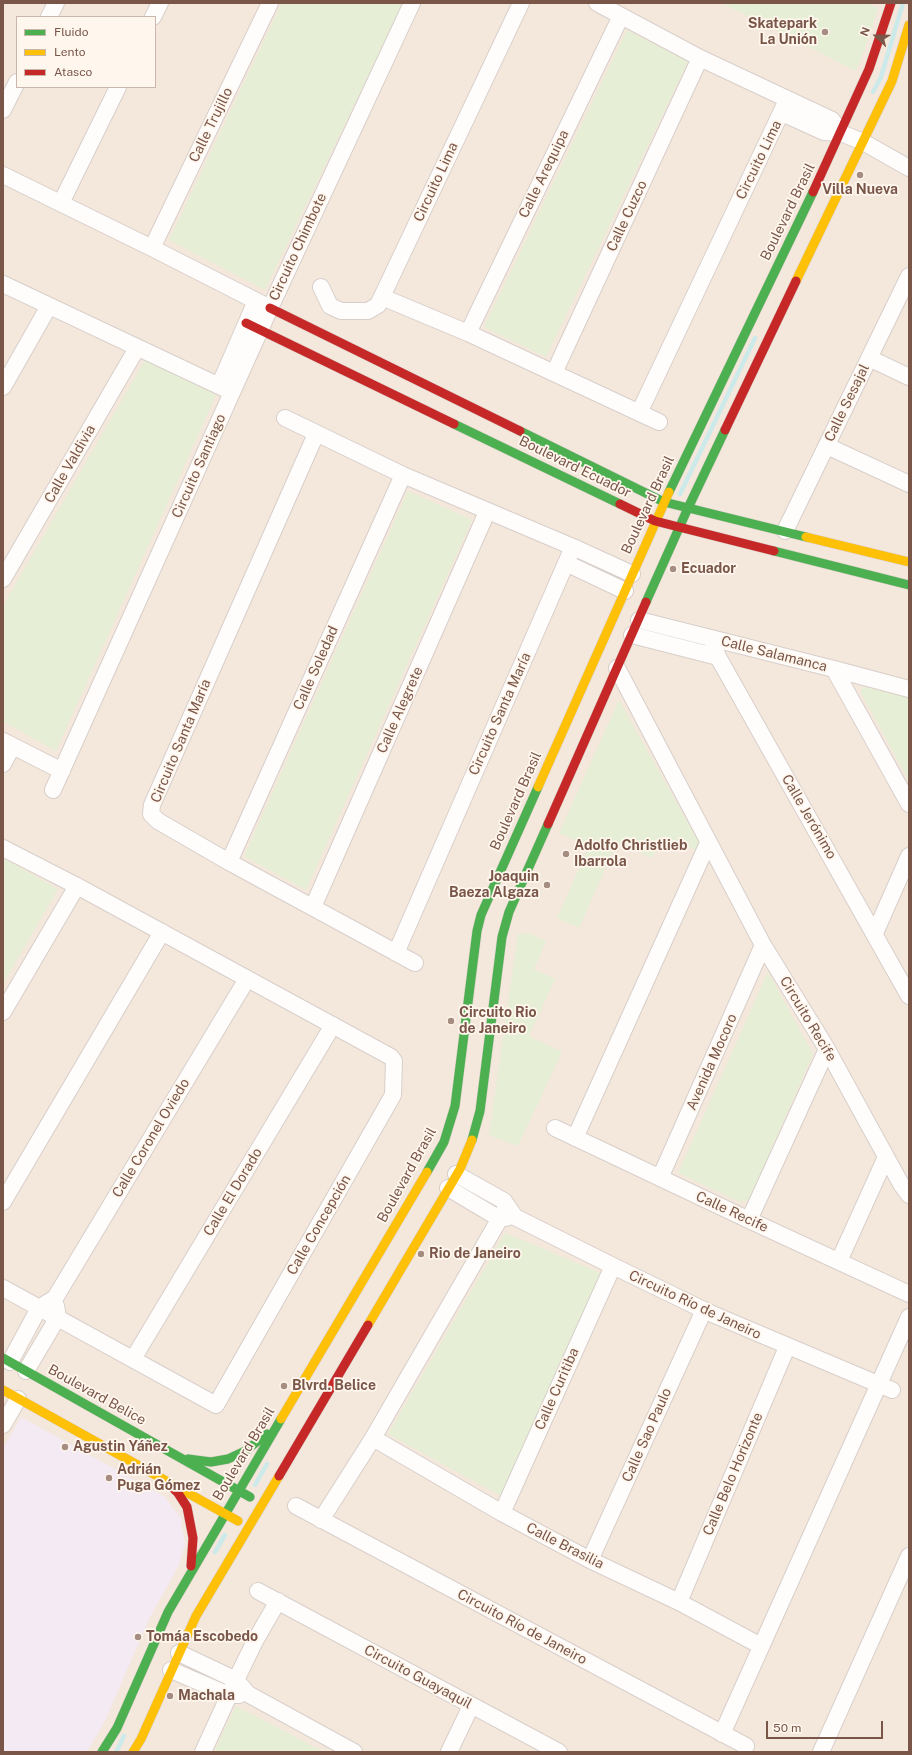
<!DOCTYPE html>
<html>
<head>
<meta charset="utf-8">
<style>
  body { margin:0 }
  #map { position:relative; width:912px; height:1755px; overflow:hidden; background:#f8f2ec; font-family:"Public Sans",sans-serif }
  canvas { display:block }
  .frame { position:absolute; inset:0; border:4px solid #7a5649; pointer-events:none }
  .legend { position:absolute; left:16px; top:16px; width:140px; height:72px; box-sizing:border-box; background:#fff7ee; border:1px solid #cab7ac; margin:0; padding:5px 7px; list-style:none; font-size:12px; color:#7a5649 }
  .legend li { display:flex; align-items:center; gap:8px; height:20px }
  .legend b { width:20px; border:1px solid #cab7ac }
  .north { position:absolute; left:856px; top:16px; width:40px; height:40px; -webkit-text-stroke:3px #fff7ee; paint-order:stroke; rotate:292deg; font-size:11px; font-weight:700; line-height:16px; text-align:center; color:#7a5649 }
  .north::after { content:''; display:block; margin:auto; width:14px; height:18px; background:#7a5649; clip-path:polygon(50% 0,100% 100%,50% 72%,0 100%) }
  .scale { position:absolute; left:766px; top:1721px; width:117px; height:18px; box-sizing:border-box; border:2px solid #7a5649; border-top:0; padding-left:5px; font-size:12px; line-height:14px; white-space:nowrap; color:#7a5649; -webkit-text-stroke:3px #fff7ee; paint-order:stroke }
</style>
</head>
<body>
<div id="map">
<canvas width="912" height="1755"></canvas>
<div class="frame"></div>
<ul class="legend">
<li><b style="height:5px;background:#4caf50"></b>Fluido</li>
<li><b style="height:5px;background:#ffc107"></b>Lento</li>
<li><b style="height:5px;background:#c62828"></b>Atasco</li>
</ul>
<div class="north">N</div>
<div class="scale">50 m</div>
</div>
<script>
const ctx = document.querySelector('canvas').getContext('2d');
ctx.lineJoin = 'round';
function fillPath(path, color) {
  ctx.fillStyle = color;
  ctx.fill(path, 'evenodd');
}
function poly(rows) {
  const path = new Path2D();
  for (const r of rows) {
    path.moveTo(r[0], r[1]);
    for (let i = 2; i < r.length; i += 2) path.lineTo(r[i], r[i + 1]);
  }
  return path;
}
function trace(path, color, width, dash) {
  ctx.strokeStyle = color;
  ctx.lineWidth = width;
  ctx.lineCap = dash ? 'butt' : 'round';
  ctx.setLineDash(dash || []);
  ctx.stroke(path);
}
function label(font, color, halo, rows, align = 'center') {
  ctx.font = font + ' "Public Sans",sans-serif';
  ctx.lineWidth = 3.5;
  ctx.setLineDash([]);
  ctx.textBaseline = 'middle';
  ctx.strokeStyle = halo;
  ctx.fillStyle = color;
  for (const [text, x, y, turn = 0] of rows) {
    ctx.save();
    ctx.translate(x, y);
    ctx.rotate((+turn || 0) * Math.PI / 180);
    ctx.textAlign = isNaN(turn) ? turn : align;
    if (halo) ctx.strokeText(text, 0, 0);
    ctx.fillText(text, 0, 0);
    ctx.restore();
  }
}
fillPath(poly([
  [3,3,909,3,909,1752,3,1752],
  [17,17,155,17,155,87,17,87]
]), '#f4e7dc');
fillPath(poly([
  [21,1417,165,1497,181,1518,185,1544,179,1565,149,1619,105,1721,87,1752,3,1752,3,1448]
]), '#f4eaf4');
fillPath(poly([
  [282,3,403,3,265,290,169,240],
  [722,3,866,3,878,8,862,56,856,71],
  [627,30,688,62,546,357,484,327],
  [145,360,216,395,56,751,3,721,3,606],
  [408,491,472,520,306,890,244,856],
  [864,687,909,698,909,781,861,693,861,690],
  [619,700,699,843,695,850,662,836,652,858,617,842,579,928,557,918,589,846,559,833],
  [3,858,58,889,3,984],
  [528,933,546,941,534,969,555,979,529,1036,562,1052,518,1146,489,1135,518,934],
  [768,972,813,1054,749,1200,740,1202,678,1173],
  [505,1233,601,1273,501,1496,388,1434],
  [236,1706,324,1752,214,1752]
]), '#e6efd5');
trace(poly([
  [873,92,881,77,903,3],
  [680,494,755,338],
  [255,1485,267,1464],
  [215,1552,225,1535],
  [116,1752,124,1736]
]), '#cceaea', 4.5);
const street = poly([
  [597,3,700,58,832,120,841,133],
  [49,17,56,3],
  [153,17,160,3],
  [3,110,17,82],
  [782,113,824,132,841,133,863,142,909,168],
  [3,175,152,248,270,308],
  [61,203,118,87],
  [152,248,270,3],
  [3,284,232,392],
  [321,287,330,306,341,311,368,311,378,305,521,3],
  [382,297,468,333,659,422],
  [468,333,621,16],
  [869,358,909,377],
  [554,373,700,58],
  [219,386,256,301],
  [3,387,49,306],
  [639,413,787,100],
  [285,418,403,475,573,547,632,574],
  [316,434,152,805,151,814,158,821,229,862,415,963],
  [827,446,909,484],
  [785,531,909,276],
  [566,563,625,591],
  [3,579,137,348],
  [639,620,834,669,909,689],
  [632,635,718,657],
  [711,638,718,657,909,996],
  [617,668,763,945,827,1049,901,1184,909,1195],
  [834,669,909,804],
  [3,741,62,771],
  [3,764,12,747],
  [53,790,270,308,412,3],
  [3,848,77,886,391,1057,394,1061,393,1095,216,1405,3,1288],
  [229,862,403,475],
  [313,907,487,512],
  [875,933,909,856],
  [396,953,573,547],
  [3,1012,77,886],
  [555,1128,749,1220,909,1294],
  [575,1138,708,843],
  [456,1174,504,1201,515,1217,613,1266,710,1313,892,1390],
  [660,1178,763,945],
  [448,1188,500,1219,509,1217],
  [3,1202,162,932],
  [749,1220,827,1049],
  [839,1261,886,1157],
  [133,1359,333,1025],
  [10,1362,39,1308,55,1298,247,979],
  [26,1371,58,1317,56,1306],
  [3,1425,18,1399],
  [373,1438,502,1513,590,1560,679,1602,761,1646],
  [296,1506,746,1746],
  [502,1513,613,1266],
  [321,1520,373,1438,507,1206],
  [590,1560,704,1310],
  [258,1591,559,1752],
  [679,1602,787,1347],
  [179,1653,236,1680,248,1694,354,1752],
  [171,1670,229,1695,239,1695],
  [722,1734,909,1317],
  [203,1752,236,1680,255,1641,278,1601],
  [449,1752,471,1706],
  [821,1752,909,1556]
]);
const fast = poly([
  [454,424,620,504],
  [520,431,664,502,806,537],
  [669,492,813,192],
  [774,551,909,585],
  [646,602,688,508,725,430],
  [472,1140,480,1111,502,937,509,912,548,824],
  [427,1172,444,1142,455,1106,477,931,481,915,538,787],
  [3,1358,250,1497],
  [188,1459,211,1462,228,1459,245,1451,267,1434],
  [102,1752,117,1728,168,1612,281,1419]
]);
const slow = poly([
  [796,281,892,81,909,25],
  [806,537,909,562],
  [538,787,669,492],
  [368,1325,460,1169,472,1140],
  [3,1390,238,1521],
  [281,1419,427,1172],
  [133,1752,141,1739,196,1616,279,1476]
]);
const jam = poly([
  [813,192,869,69,891,3],
  [270,308,520,431],
  [246,323,454,424],
  [725,430,796,281],
  [620,504,655,521,774,551],
  [548,824,646,602],
  [279,1476,368,1325],
  [171,1486,178,1493,187,1507,193,1538,191,1566]
]);
trace(street, '#d8cfca', 18);
trace(fast, '#d8cec8', 10);
trace(slow, '#d8cec8', 10);
trace(jam, '#d8cec8', 10);
trace(street, '#fefdfc', 16);
trace(fast, '#4caf50', 9);
trace(slow, '#ffc107', 9);
trace(jam, '#c62828', 9);
for (const [x, y, r, color] of [
  [825,32,4,"#a68d82"],
  [860,175,4,"#a68d82"],
  [673,569,4,"#a68d82"],
  [566,854,4,"#a68d82"],
  [547,885,4,"#a68d82"],
  [451,1021,4,"#a68d82"],
  [421,1254,4,"#a68d82"],
  [284,1386,4,"#a68d82"],
  [65,1447,4,"#a68d82"],
  [109,1478,4,"#a68d82"],
  [138,1637,4,"#a68d82"],
  [170,1696,4,"#a68d82"]
]) {
  const dot = new Path2D();
  dot.arc(x, y, r, 0, 2 * Math.PI);
  ctx.fillStyle = color;
  ctx.fill(dot);
  trace(dot, '#fff7ee', 1.5);
}
label('bold 14px', '#7a5649', '#fff7ee', [
  ["Skatepark",817,24,"right"],
  ["La Unión",817,40,"right"],
  ["Villa Nueva",860,190,"center"],
  ["Ecuador",681,569],
  ["Adolfo Christlieb",574,846],
  ["Ibarrola",574,862],
  ["Joaquin",539,877,"right"],
  ["Baeza Algaza",539,893,"right"],
  ["Circuito Rio",459,1013],
  ["de Janeiro",459,1029],
  ["Rio de Janeiro",429,1254],
  ["Blvrd. Belice",292,1386],
  ["Agustin Yáñez",73,1447],
  ["Adrián",117,1470],
  ["Puga Gómez",117,1486],
  ["Tomáa Escobedo",146,1637],
  ["Machala",178,1696]
], 'left');
label('14px', '#7a5649', '#fff7ee', [
  ["Calle Trujillo",211,125,-64],
  ["Circuito Lima",759,160,-64],
  ["Calle Arequipa",544,174,-64],
  ["Circuito Lima",436,182,-65],
  ["Boulevard Brasil",788,212,-64],
  ["Calle Cuzco",627,216,-65],
  ["Circuito Chimbote",298,247,-65],
  ["Calle Sesajal",847,403,-64],
  ["Calle Valdivia",70,464,-60],
  ["Circuito Santiago",199,466,-66],
  ["Boulevard Ecuador",575,467,26],
  ["Boulevard Brasil",648,505,-65],
  ["Calle Salamanca",774,654,14],
  ["Calle Soledad",316,668,-66],
  ["Calle Alegrete",400,710,-66],
  ["Circuito Santa María",500,714,-66],
  ["Circuito Santa María",181,741,-67],
  ["Boulevard Brasil",516,801,-66],
  ["Calle Jerónimo",809,817,60],
  ["Circuito Recife",808,1019,59],
  ["Avenida Mocoro",712,1062,-66],
  ["Calle Coronel Oviedo",151,1138,-59],
  ["Boulevard Brasil",407,1175,-61],
  ["Calle El Dorado",233,1192,-59],
  ["Calle Recife",732,1212,25],
  ["Calle Concepción",319,1225,-60],
  ["Circuito Río de Janeiro",695,1305,25],
  ["Calle Curitiba",557,1389,-66],
  ["Boulevard Belice",97,1395,29],
  ["Calle Sao Paulo",647,1435,-66],
  ["Boulevard Brasil",244,1454,-59],
  ["Calle Belo Horizonte",733,1474,-67],
  ["Calle Brasilia",565,1546,27],
  ["Circuito Río de Janeiro",522,1627,28],
  ["Circuito Guayaquil",418,1677,28]
]);
</script>
</body>
</html>
